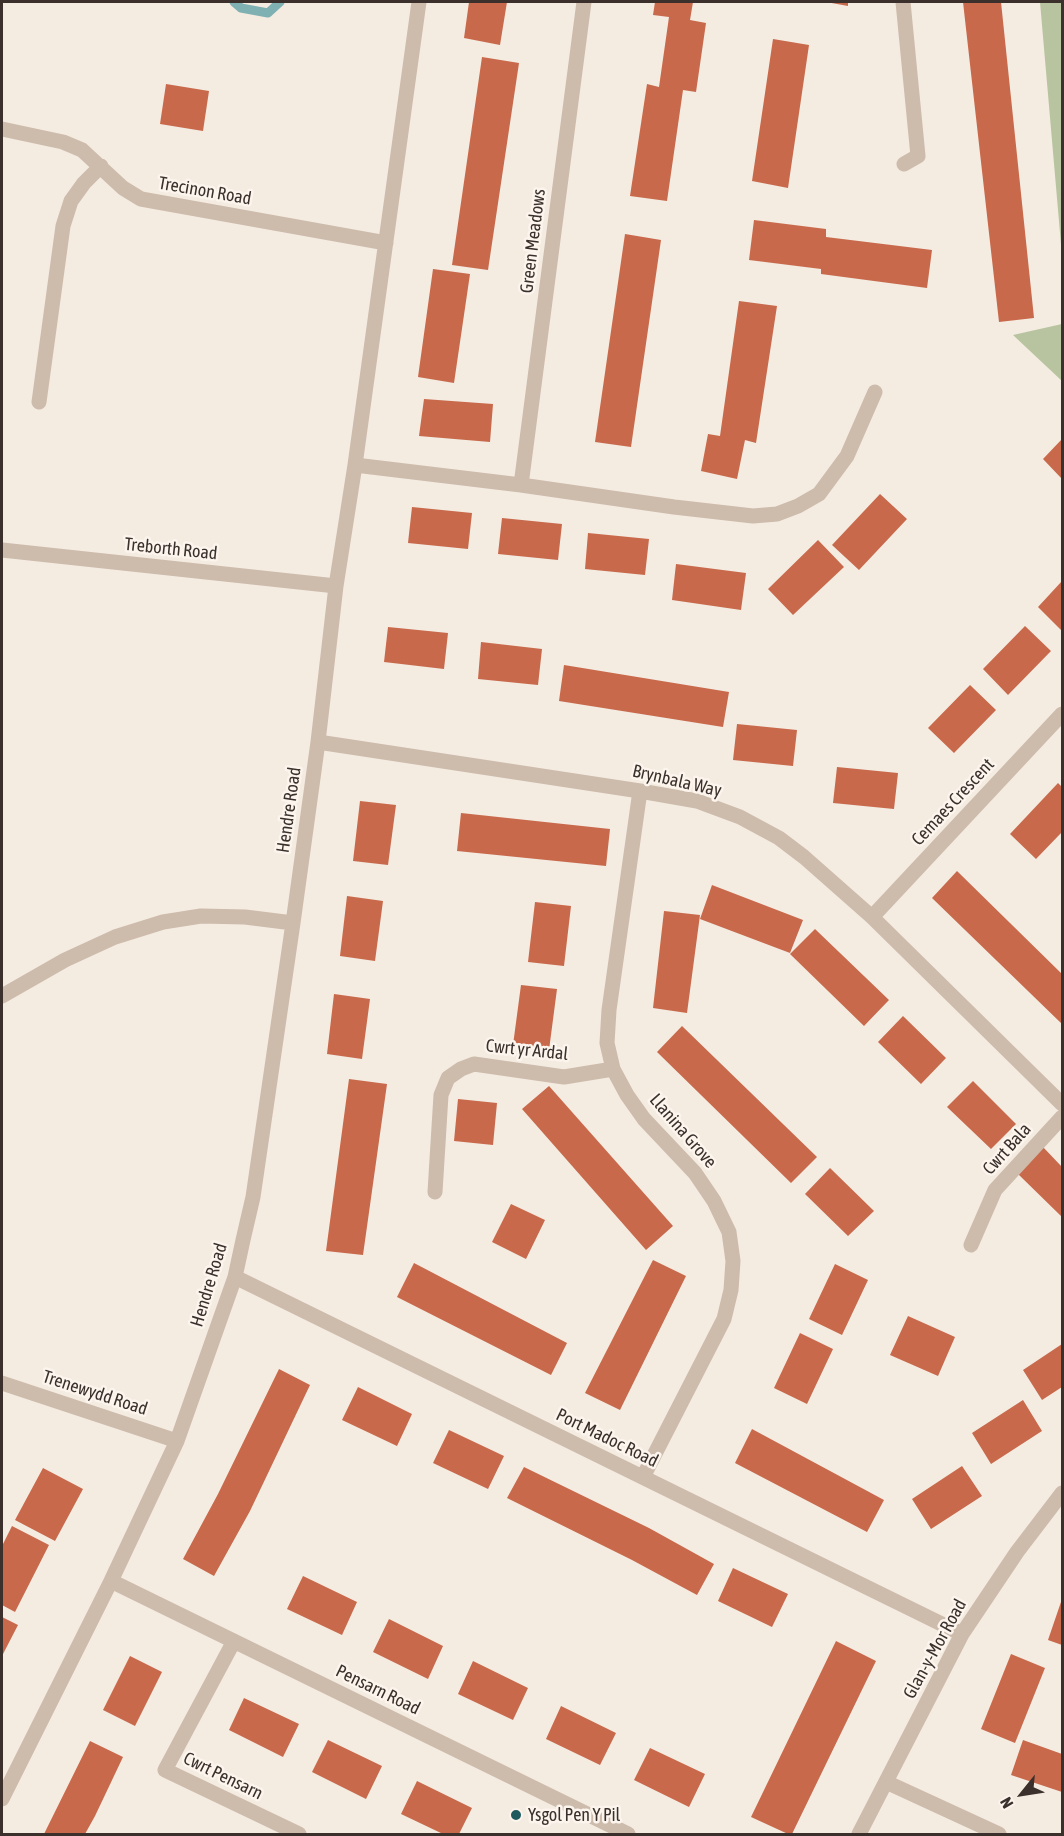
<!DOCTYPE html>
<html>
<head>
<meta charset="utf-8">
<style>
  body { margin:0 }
  #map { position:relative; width:1064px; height:1836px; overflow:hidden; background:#f4ebe1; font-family:"Asap Condensed",sans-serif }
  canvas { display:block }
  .frame { position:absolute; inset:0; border:3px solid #3b302b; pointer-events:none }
  .north { position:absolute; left:992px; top:1764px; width:60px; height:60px; -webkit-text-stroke:4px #fbf5ee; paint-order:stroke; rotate:240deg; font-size:16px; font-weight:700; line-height:24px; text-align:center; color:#3b302b }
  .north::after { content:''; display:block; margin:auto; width:21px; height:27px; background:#3b302b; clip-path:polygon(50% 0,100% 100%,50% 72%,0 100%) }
</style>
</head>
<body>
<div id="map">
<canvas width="1064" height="1836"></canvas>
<div class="frame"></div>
<div class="north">N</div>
</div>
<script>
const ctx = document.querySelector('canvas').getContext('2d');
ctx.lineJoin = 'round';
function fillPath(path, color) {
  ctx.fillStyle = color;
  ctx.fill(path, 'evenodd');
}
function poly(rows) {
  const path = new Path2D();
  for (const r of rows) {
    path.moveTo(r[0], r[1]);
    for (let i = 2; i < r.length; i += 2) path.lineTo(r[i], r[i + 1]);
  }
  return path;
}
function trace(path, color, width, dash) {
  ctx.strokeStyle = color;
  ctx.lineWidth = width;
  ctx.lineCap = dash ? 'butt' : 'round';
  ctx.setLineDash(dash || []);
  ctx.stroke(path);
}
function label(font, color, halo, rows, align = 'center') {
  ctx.font = font + ' "Asap Condensed",sans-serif';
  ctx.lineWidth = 5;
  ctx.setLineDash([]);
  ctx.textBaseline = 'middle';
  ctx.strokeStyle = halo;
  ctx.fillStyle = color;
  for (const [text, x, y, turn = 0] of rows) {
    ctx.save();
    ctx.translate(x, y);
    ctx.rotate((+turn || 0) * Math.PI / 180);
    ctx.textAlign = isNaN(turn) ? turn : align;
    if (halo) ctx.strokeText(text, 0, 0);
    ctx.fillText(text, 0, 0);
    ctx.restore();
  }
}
fillPath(poly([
  [1040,2,1062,2,1062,256],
  [1062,324,1062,381,1013,335]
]), '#b8c4a0');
trace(poly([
  [234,2,241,8,268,13,280,2]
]), '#7fb0b2', 9);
fillPath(poly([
  [469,2,507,2,500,45,464,38],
  [655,2,693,2,690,20,706,23,696,92,683,90,667,201,630,196,647,84,659,87,669,17,653,15],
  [826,2,848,2,848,6],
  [963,2,1001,2,1034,318,999,322],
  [773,39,809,45,788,188,752,181],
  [482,57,519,63,488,270,452,265],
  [166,84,209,91,203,131,160,124],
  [754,220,826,229,826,237,932,250,927,288,821,274,821,269,749,260],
  [625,234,661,240,631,447,595,442],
  [433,269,470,274,454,383,418,377],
  [739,301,777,306,756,443,745,440,737,479,701,471,708,434,720,436],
  [424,399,493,404,490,442,419,436],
  [1062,439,1062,479,1043,459],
  [880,494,907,519,859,570,832,545],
  [412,507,472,513,468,549,408,543],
  [502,518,562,524,558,560,498,554],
  [588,533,649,539,645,575,585,569],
  [818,540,844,567,793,615,768,589],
  [676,564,746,573,741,610,672,600],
  [1062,581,1062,631,1038,607],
  [1025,626,1051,651,1008,695,983,669],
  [388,627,448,633,444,669,384,662],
  [481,642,542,649,538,685,478,679],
  [564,665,729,692,723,727,559,701],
  [970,685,996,710,954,753,928,728],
  [737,724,797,730,793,766,733,760],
  [837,767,898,773,894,809,833,803],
  [1058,783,1062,787,1062,832,1036,859,1010,834],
  [360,801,396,805,388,865,353,861],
  [461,813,610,829,606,866,457,851],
  [957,871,1062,974,1062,1024,932,898],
  [712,885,803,920,790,953,700,919],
  [347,896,383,901,375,961,340,956],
  [535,902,571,906,564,966,528,962],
  [664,911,700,915,687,1013,653,1008],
  [815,929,889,1000,864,1026,790,954],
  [521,985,557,989,549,1050,513,1045],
  [334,994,370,999,362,1059,327,1054],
  [903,1016,946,1058,921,1084,878,1042],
  [682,1026,817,1157,791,1183,657,1052],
  [349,1079,387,1084,363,1255,326,1251],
  [973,1081,1016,1124,991,1149,947,1107],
  [549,1086,673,1226,646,1250,522,1109],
  [458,1099,497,1103,493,1145,454,1141],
  [1043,1147,1062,1167,1062,1217,1017,1173],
  [830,1168,874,1211,848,1236,805,1194],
  [511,1204,545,1220,526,1259,492,1242],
  [653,1260,686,1276,620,1410,585,1393],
  [414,1263,567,1343,551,1375,397,1297],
  [835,1264,868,1280,842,1335,809,1319],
  [908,1316,955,1337,938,1376,890,1355],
  [800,1333,833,1349,807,1404,774,1388],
  [1062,1344,1062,1387,1042,1400,1023,1370],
  [279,1369,310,1385,250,1511,214,1576,183,1559,218,1494],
  [358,1387,412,1414,397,1446,342,1420],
  [1023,1400,1042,1431,991,1464,972,1433],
  [752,1429,884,1500,867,1532,735,1463],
  [449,1430,504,1456,488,1489,433,1463],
  [962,1466,982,1496,931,1529,912,1499],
  [524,1467,649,1528,714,1564,697,1595,632,1560,507,1498],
  [43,1468,83,1489,55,1541,15,1520],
  [12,1526,49,1545,15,1612,2,1605,2,1546],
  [733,1568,788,1594,772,1627,718,1601],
  [303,1576,357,1602,342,1635,287,1609],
  [1062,1599,1062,1645,1048,1640],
  [2,1617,18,1625,2,1656],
  [389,1619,443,1646,428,1679,373,1652],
  [836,1641,876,1661,792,1834,788,1834,751,1817],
  [1011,1654,1045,1668,1015,1743,981,1729],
  [130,1656,162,1672,135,1726,103,1710],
  [473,1661,528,1688,513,1720,458,1694],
  [244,1698,299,1724,283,1757,229,1730],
  [561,1706,616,1733,600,1765,546,1739],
  [328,1740,382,1766,366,1799,312,1772],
  [1023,1740,1062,1754,1062,1792,1011,1775],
  [90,1741,123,1757,95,1816,85,1834,44,1834],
  [650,1748,705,1774,689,1807,634,1780],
  [417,1781,472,1808,459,1834,443,1834,401,1814]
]), '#c8694b');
trace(poly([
  [903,2,918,156,904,164],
  [2,129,63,142,82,150,123,188,141,199,386,243],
  [39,402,63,226,71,201,84,183,101,166],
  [355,465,521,485,674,507,753,516,777,514,798,506,819,494,847,456,875,392],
  [521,485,584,2],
  [2,550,336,586],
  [318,742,640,791,697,801,740,817,779,838,804,857,872,917,1062,1104],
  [640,791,609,1010,607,1043,613,1069,627,1095,644,1119,695,1173,714,1201,729,1232,733,1261,731,1290,724,1319,643,1477],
  [872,917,1062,714],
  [2,996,65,960,115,937,163,922,201,916,245,917,293,923],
  [435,1192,441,1095,448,1078,461,1069,474,1064,564,1077,613,1069],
  [971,1245,995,1190,1062,1117],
  [235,1277,962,1634],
  [2,1383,177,1441],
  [111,1581,628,1834],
  [234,1641,165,1770,299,1834],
  [886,1782,999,1834],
  [2,1799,111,1581,177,1441,235,1277,243,1240,253,1197,293,923,318,742,336,586,355,465,419,2],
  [859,1834,962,1634,1017,1552,1062,1493]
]), '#cdbbac', 15);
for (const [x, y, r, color] of [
  [516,1815,6,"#1f5a5e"]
]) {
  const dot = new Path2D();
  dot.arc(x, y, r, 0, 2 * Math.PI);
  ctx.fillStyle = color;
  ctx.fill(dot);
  trace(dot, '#fbf5ee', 2);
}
label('18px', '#3b302b', '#fbf5ee', [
  ["Trecinon Road",205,191,10],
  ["Green Meadows",533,241,-83],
  ["Treborth Road",171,549,6],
  ["Brynbala Way",677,781,13],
  ["Cemaes Crescent",953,802,-47],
  ["Hendre Road",289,810,-82],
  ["Cwrt yr Ardal",527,1050,6],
  ["Llanina Grove",683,1131,49],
  ["Cwrt Bala",1007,1149,-48],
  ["Hendre Road",209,1285,-73],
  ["Trenewydd Road",95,1393,18],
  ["Port Madoc Road",607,1438,26],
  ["Glan-y-Mor Road",935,1649,-61],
  ["Pensarn Road",378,1690,26],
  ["Cwrt Pensarn",223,1776,26]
]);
label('18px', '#3b302b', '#fbf5ee', [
  ["Ysgol Pen Y Pil",528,1815]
], 'left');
</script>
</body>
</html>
